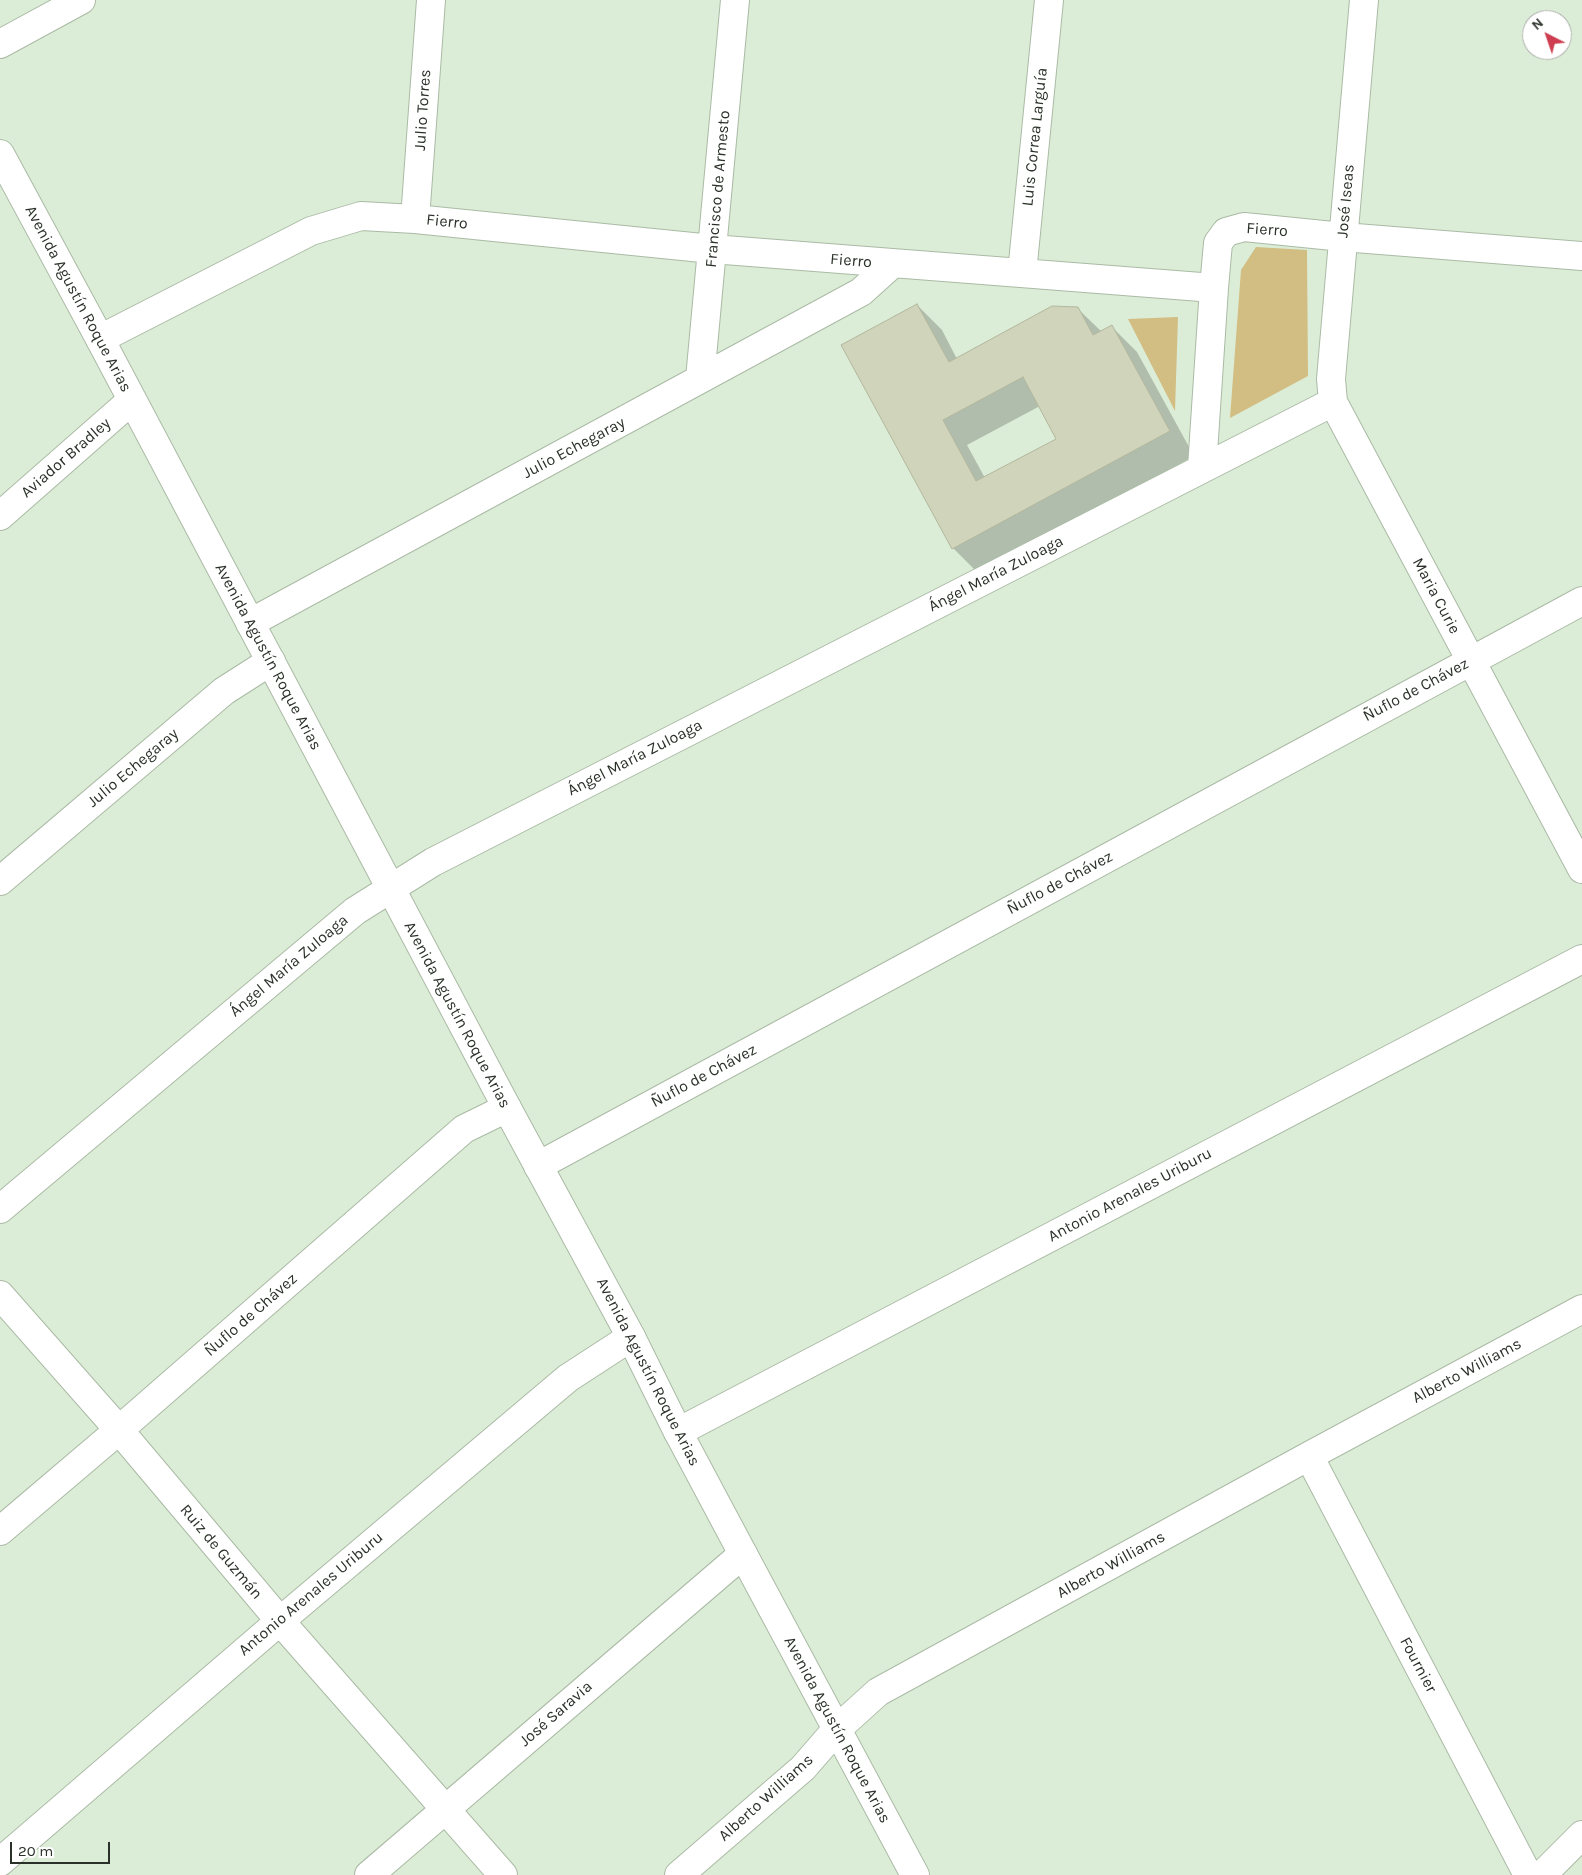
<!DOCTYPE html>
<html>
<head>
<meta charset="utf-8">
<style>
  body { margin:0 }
  #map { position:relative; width:1582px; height:1875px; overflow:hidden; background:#dcedd7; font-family:Karla,sans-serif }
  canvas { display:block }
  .north { position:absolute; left:1522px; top:10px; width:50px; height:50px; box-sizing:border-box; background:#fff; border:1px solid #aaada9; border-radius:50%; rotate:319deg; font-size:14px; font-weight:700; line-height:20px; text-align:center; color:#2a3129 }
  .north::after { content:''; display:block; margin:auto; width:18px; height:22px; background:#ce3e50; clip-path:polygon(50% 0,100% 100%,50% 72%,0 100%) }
  .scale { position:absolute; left:10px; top:1842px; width:100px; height:22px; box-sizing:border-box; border:2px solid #2a3129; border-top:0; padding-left:6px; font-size:15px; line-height:18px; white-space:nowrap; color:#2a3129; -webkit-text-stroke:4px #fff; paint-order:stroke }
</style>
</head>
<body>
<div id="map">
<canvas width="1582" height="1875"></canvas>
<div class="north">N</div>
<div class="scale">20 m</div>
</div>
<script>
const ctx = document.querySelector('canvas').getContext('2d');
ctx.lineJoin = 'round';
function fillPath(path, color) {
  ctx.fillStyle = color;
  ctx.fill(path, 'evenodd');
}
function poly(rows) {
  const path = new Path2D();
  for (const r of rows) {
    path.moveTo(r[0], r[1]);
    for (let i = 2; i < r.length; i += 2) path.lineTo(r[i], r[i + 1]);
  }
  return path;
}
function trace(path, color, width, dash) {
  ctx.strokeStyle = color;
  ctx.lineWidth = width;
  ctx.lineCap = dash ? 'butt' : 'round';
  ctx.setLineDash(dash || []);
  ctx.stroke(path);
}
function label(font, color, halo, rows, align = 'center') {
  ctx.font = font + ' Karla,sans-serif';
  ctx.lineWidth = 4;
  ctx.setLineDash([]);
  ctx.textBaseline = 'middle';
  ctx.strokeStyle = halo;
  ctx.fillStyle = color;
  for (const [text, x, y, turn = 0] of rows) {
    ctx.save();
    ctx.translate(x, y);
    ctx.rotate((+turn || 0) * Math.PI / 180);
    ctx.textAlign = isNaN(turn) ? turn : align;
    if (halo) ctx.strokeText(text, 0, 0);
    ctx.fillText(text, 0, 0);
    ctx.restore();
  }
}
fillPath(poly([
  [1256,247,1307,250,1308,376,1230,418,1241,270],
  [1178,317,1175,411,1128,319]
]), '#d2bd82');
fillPath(poly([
  [917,305,942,330,957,359,1077,308,1102,332,1112,327,1137,352,1194,456,978,573,953,548],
  [1040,406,1058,439,985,478,967,445]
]), '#0003');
const building = poly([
  [917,304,949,362,1052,306,1078,307,1093,335,1112,325,1170,431,952,549,841,345,917,304],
  [1023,377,1056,439,976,481,943,420,1023,377]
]);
fillPath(building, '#d0d4ba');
trace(building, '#b2b69d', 1);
const street = poly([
  [1364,0,1331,379,1333,402,1582,869],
  [0,44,81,0],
  [415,219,431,0],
  [1022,273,1049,0],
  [100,339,311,231,361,216,415,219,712,249,1214,288,1218,243,1226,232,1244,227,1343,237,1582,256],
  [700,379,735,0],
  [1202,468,1214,288],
  [0,516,132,400],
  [250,623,861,292,892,264],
  [0,881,224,691,271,661],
  [538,1166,1582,601],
  [0,1209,355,911,433,862,1333,402],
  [0,1295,119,1430,280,1621,503,1875],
  [678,1432,1582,959],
  [1309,1456,1528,1875],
  [0,1531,119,1430,464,1129,507,1108],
  [0,1862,280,1621,568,1378,631,1337],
  [369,1875,743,1554],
  [679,1875,803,1768,836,1730,878,1692,1309,1456,1582,1309],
  [1542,1875,1582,1835]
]);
const secondary = poly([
  [0,154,100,339,507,1108,631,1337,678,1432,743,1554,915,1875]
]);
trace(street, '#aabaa5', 30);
trace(secondary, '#aabaa5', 30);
trace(street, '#fff', 28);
trace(secondary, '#fff', 28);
label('16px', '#2a3129', '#fff', [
  ["Julio Torres",423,110,-86],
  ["Luis Correa Larguía",1035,137,-84],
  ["Francisco de Armesto",718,189,-85],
  ["José Iseas",1346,201,-85],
  ["Fierro",447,222,6],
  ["Fierro",1267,230,4],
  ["Fierro",851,261,5],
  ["Avenida Agustín Roque Arias",78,299,62],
  ["Julio Echegaray",574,448,-28],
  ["Aviador Bradley",66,458,-41],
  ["Ángel María Zuloaga",996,574,-27],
  ["Maria Curie",1436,596,62],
  ["Avenida Agustín Roque Arias",268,657,62],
  ["Ñuflo de Chávez",1416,690,-28],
  ["Ángel María Zuloaga",635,758,-27],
  ["Julio Echegaray",133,768,-40],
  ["Ñuflo de Chávez",1060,883,-28],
  ["Ángel María Zuloaga",289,966,-40],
  ["Avenida Agustín Roque Arias",457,1015,62],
  ["Ñuflo de Chávez",704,1076,-28],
  ["Antonio Arenales Uriburu",1130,1195,-28],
  ["Ñuflo de Chávez",251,1315,-41],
  ["Alberto Williams",1467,1371,-28],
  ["Avenida Agustín Roque Arias",648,1372,63],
  ["Ruiz de Guzmán",221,1552,50],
  ["Alberto Williams",1111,1565,-29],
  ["Antonio Arenales Uriburu",311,1594,-40],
  ["Fournier",1418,1665,62],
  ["José Saravia",556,1714,-41],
  ["Avenida Agustín Roque Arias",837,1730,62],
  ["Alberto Williams",766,1798,-42]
]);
</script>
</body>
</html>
